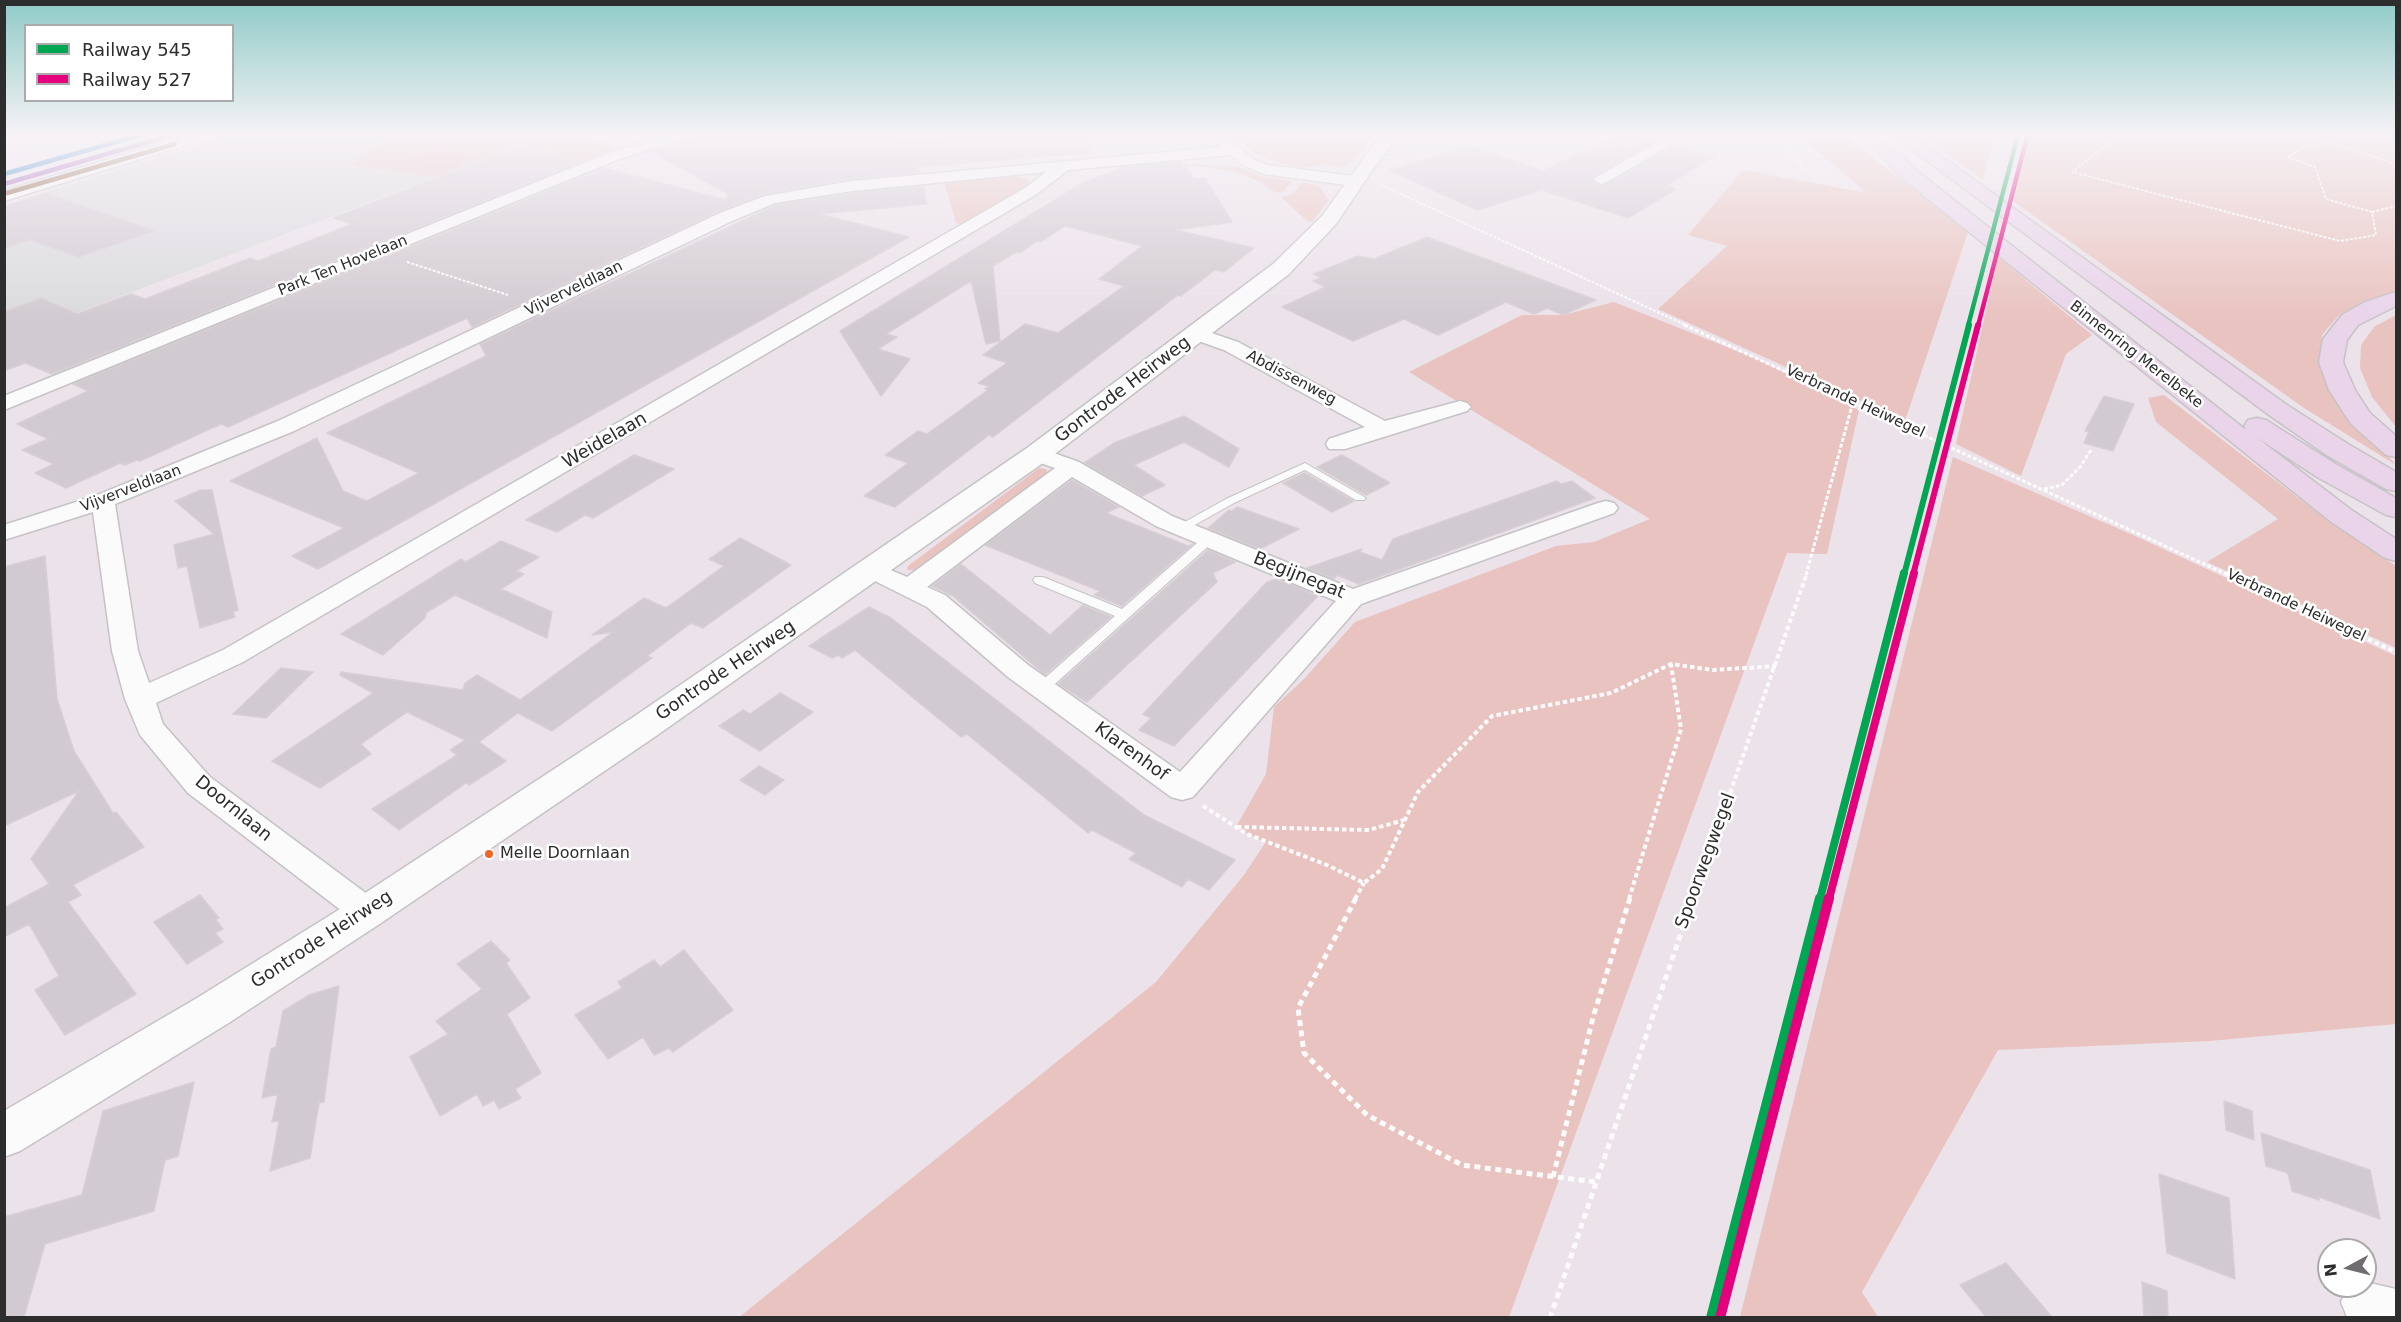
<!DOCTYPE html>
<html>
<head>
<meta charset="utf-8">
<style>
  body { margin:0 }
  #map { position:relative; width:2401px; height:1322px; overflow:hidden; background:#ece2ea; font-family:"DejaVu Sans",sans-serif }
  canvas { display:block }
  .frame { position:absolute; inset:0; border:6px solid #2d2d2d; pointer-events:none }
  .legend { position:absolute; left:24px; top:24px; width:210px; height:78px; box-sizing:border-box; background:#fff; border:2px solid #ababab; margin:0; padding:8px 10px; list-style:none; font-size:18px; color:#2d2d2d }
  .legend li { display:flex; align-items:center; gap:12px; height:30px }
  .legend b { width:30px; border:2px solid #ababab }
  .north { position:absolute; left:2317px; top:1238px; width:60px; height:60px; box-sizing:border-box; background:#fff; border:2px solid #ababab; border-radius:50%; rotate:263deg; font-size:16px; font-weight:700; line-height:24px; text-align:center; color:#2d2d2d }
  .north::after { content:''; display:block; margin:auto; width:21px; height:27px; background:#706c6f; clip-path:polygon(50% 0,100% 100%,50% 72%,0 100%) }
</style>
</head>
<body>
<div id="map">
<canvas width="2401" height="1322"></canvas>
<div class="frame"></div>
<ul class="legend">
<li><b style="height:8px;background:#00a651"></b>Railway 545</li>
<li><b style="height:8px;background:#e5007d"></b>Railway 527</li>
</ul>
<div class="north">N</div>
</div>
<script>
const ctx = document.querySelector('canvas').getContext('2d');
ctx.lineJoin = 'round';
function fillPath(path, color) {
  ctx.fillStyle = color;
  ctx.fill(path, 'evenodd');
}
function poly(rows) {
  const path = new Path2D();
  for (const r of rows) {
    path.moveTo(r[0], r[1]);
    for (let i = 2; i < r.length; i += 2) path.lineTo(r[i], r[i + 1]);
  }
  return path;
}
function trace(path, color, width, dash) {
  ctx.strokeStyle = color;
  ctx.lineWidth = width;
  ctx.lineCap = dash ? 'butt' : 'round';
  ctx.setLineDash(dash || []);
  ctx.stroke(path);
}
function label(font, color, halo, rows, align = 'center') {
  ctx.font = font + ' "DejaVu Sans",sans-serif';
  ctx.lineWidth = 5;
  ctx.setLineDash([]);
  ctx.textBaseline = 'middle';
  ctx.strokeStyle = halo;
  ctx.fillStyle = color;
  for (const [text, x, y, turn = 0] of rows) {
    ctx.save();
    ctx.translate(x, y);
    ctx.rotate((+turn || 0) * Math.PI / 180);
    ctx.textAlign = isNaN(turn) ? turn : align;
    if (halo) ctx.strokeText(text, 0, 0);
    ctx.fillText(text, 0, 0);
    ctx.restore();
  }
}
fillPath(poly([
  [228,135,396,135,370,149,349,166,436,177,5,340,5,205]
]), '#dadadd');
fillPath(poly([
  [396,135,582,135,618,148,581,162,521,144,436,177,349,166,370,149],
  [1230,135,1375,135,1350,164,1339,168,1329,164,1303,168,1282,164,1257,154],
  [1798,135,1843,135,1968,232,1905,421,1658,309,1727,246,1688,235,1743,170,1867,193],
  [1920,135,1995,135,1983,180,1930,142],
  [2029,135,2396,135,2396,293,2360,304,2338,316,2322,335,2320,360,2378,445,2396,465,2304,408,2013,201],
  [1157,162,1239,167,1261,176,1292,181,1284,191,1276,193,1260,182,1236,172,1199,166,1159,165],
  [1010,175,1026,178,1030,183,963,225,956,223,944,181],
  [1303,182,1318,185,1329,200,1312,222,1307,221,1281,197,1293,194],
  [1998,257,2092,335,2066,354,2021,476,1956,444],
  [1614,302,1757,359,1859,410,1827,554,1787,553,1509,1317,738,1318,1156,982,1244,875,1265,843,1236,827,1266,774,1274,707,1304,679,1355,622,1556,546,1594,542,1650,519,1409,372,1522,315,1563,315],
  [2396,315,2396,427,2372,397,2360,368,2361,345,2374,327],
  [2164,395,2323,517,2396,566,2396,648,2207,562,2278,519,2156,422,2148,398],
  [1953,457,2133,535,2396,656,2396,1024,2209,1041,1998,1050,1862,1292,1878,1317,1740,1317],
  [1039,468,1046,469,1048,474,917,570,907,570,908,566]
]), '#e9c3bf');
fillPath(poly([
  [436,149,474,158,445,170,406,161]
]), '#edb9bf');
const building = poly([
  [693,135,904,135,904,140,961,135,1089,135,1089,153,918,167,920,172,852,179,764,194,719,211,472,327,467,318,228,427,221,424,140,461,137,460,125,465,120,463,66,488,35,473,54,464,22,450,48,439,17,424,88,391,73,384,604,168,726,200,728,194,652,152,690,140,693,135],
  [1617,135,1633,135,1655,141,1592,177,1592,181,1600,186,1608,184,1674,146,1714,156,1666,186,1676,189,1628,218,1542,190,1477,210,1389,170,1469,146,1544,171,1617,135],
  [522,145,582,162,52,374,25,363,4,371,4,312,41,298,77,314,131,294,145,299,250,258,258,261,352,224,333,218,522,145],
  [1181,162,1194,179,1205,178,1232,222,1176,230,1254,248,1224,272,1215,270,1181,296,1178,295,993,437,989,435,895,507,864,496,908,463,885,455,918,431,927,434,988,390,985,389,989,386,978,383,1007,363,983,355,1025,324,1058,333,1124,286,1099,279,1142,246,1065,226,1041,242,1037,241,1020,253,1016,252,993,266,1000,341,986,344,971,281,886,334,897,337,878,349,910,359,881,396,840,331,1081,184,1124,167,1181,162],
  [923,186,927,204,819,214,909,237,318,569,292,556,344,528,230,481,317,438,343,491,367,501,419,473,327,433,486,356,480,344,776,205,852,193,923,186],
  [46,193,154,231,79,257,30,240,4,248,4,206,46,193],
  [1427,237,1596,300,1563,315,1547,308,1534,314,1506,302,1438,335,1404,319,1353,341,1282,307,1325,287,1313,281,1321,278,1314,274,1358,256,1374,259,1427,237],
  [2104,396,2134,404,2113,451,2084,443,2089,432,2085,431,2104,396],
  [1184,416,1239,449,1229,467,1184,442,1134,465,1165,485,1142,496,1084,463,1114,443,1184,416],
  [634,455,674,469,593,518,585,515,557,532,526,520,634,455],
  [1342,455,1390,483,1366,495,1317,467,1342,455],
  [1305,473,1354,501,1332,512,1283,483,1305,473],
  [1072,480,1119,507,1106,513,1188,546,1193,544,1122,606,1094,595,1100,591,985,545,1072,480],
  [1557,481,1561,484,1572,481,1595,498,1359,584,1337,575,1334,579,1307,568,1362,549,1360,552,1382,560,1393,539,1557,481],
  [201,490,212,490,238,610,233,612,235,617,200,628,187,566,178,568,174,545,214,534,175,501,201,490],
  [1237,507,1299,529,1260,549,1208,528,1229,510,1232,511,1237,507],
  [740,538,791,565,703,628,691,623,647,656,652,658,552,731,518,713,479,742,506,761,469,785,466,783,399,830,372,809,457,755,450,750,465,740,407,712,361,744,371,754,320,788,272,761,373,693,340,675,341,672,463,690,465,683,477,675,520,700,613,632,592,635,644,598,666,608,724,566,709,559,740,538],
  [501,541,539,557,516,571,524,574,501,589,552,612,547,638,455,595,427,612,424,619,383,655,341,634,461,559,466,562,501,541],
  [1208,550,1235,562,1213,573,1217,582,1087,702,1058,684,1208,550],
  [45,556,57,699,74,751,113,813,116,812,144,847,73,885,81,895,68,902,136,994,65,1035,35,990,59,976,29,924,4,937,4,908,49,884,31,859,79,791,4,826,4,567,45,556],
  [961,564,1050,635,1083,605,1111,617,1045,675,953,596,932,586,961,564],
  [1277,579,1318,596,1174,746,1139,730,1151,718,1143,714,1267,582,1277,579],
  [869,607,891,618,1144,815,1235,860,1209,890,1188,879,1182,887,1129,859,1136,853,1092,830,1088,833,967,734,961,737,855,650,842,658,838,655,832,658,809,646,869,607],
  [281,668,313,672,266,718,233,714,281,668],
  [780,693,813,712,760,751,719,726,743,710,750,714,780,693],
  [759,766,784,780,765,795,740,780,759,766],
  [200,895,219,918,216,920,223,929,215,933,223,942,187,964,154,922,200,895],
  [491,941,510,960,506,963,530,998,507,1014,541,1073,515,1089,521,1098,499,1109,494,1100,483,1106,477,1094,440,1116,410,1057,448,1034,436,1021,482,989,457,964,491,941],
  [684,950,733,1010,673,1052,669,1048,654,1055,643,1037,608,1059,575,1015,622,988,618,982,654,960,660,967,684,950],
  [339,986,324,1102,319,1103,310,1158,270,1171,279,1121,272,1122,278,1094,262,1098,271,1049,276,1047,283,1011,309,995,339,986],
  [194,1082,178,1156,165,1160,154,1211,45,1244,24,1317,4,1317,4,1217,82,1195,103,1111,194,1082],
  [2224,1101,2252,1111,2254,1140,2226,1130,2224,1101],
  [2261,1133,2370,1170,2380,1219,2319,1197,2319,1200,2292,1191,2288,1173,2266,1166,2261,1133],
  [2159,1174,2229,1198,2235,1279,2167,1253,2159,1174],
  [2006,1263,2052,1317,1986,1317,1960,1285,2006,1263],
  [2142,1282,2167,1291,2168,1317,2144,1317,2142,1282]
]);
fillPath(building, '#d1cad0');
trace(building, '#d7cfd5', 1.5);
const lane = poly([
  [1305,463,1366,498,1364,500,1356,500,1305,470,1234,503,1184,531,1180,532,1174,528,1226,499,1305,463],
  [1209,535,1213,536,1215,539,1213,542,1047,691,1037,691,1035,688,1037,685,1115,616,1035,583,1033,580,1035,577,1043,577,1122,609,1205,536,1209,535]
]);
const street = poly([
  [189,135,211,135,209,138,4,201,4,191,189,135],
  [669,135,691,135,689,138,619,159,4,410,4,396,609,153,669,135],
  [1215,135,1225,135,1253,159,1267,165,1354,176,1362,181,1354,186,1263,174,1243,165,1231,155,1068,170,1037,194,243,662,156,703,163,724,210,777,379,903,383,912,379,921,367,925,355,921,188,793,140,735,125,699,112,651,93,512,4,540,4,525,95,496,278,421,720,213,765,196,852,181,1221,147,1213,138,1215,135],
  [1046,172,1025,188,223,650,149,683,138,651,115,504,294,431,732,221,775,203,852,191,1046,172],
  [1670,135,1688,135,1607,182,1601,184,1593,179,1670,135],
  [1197,328,1238,342,1385,421,1460,401,1467,403,1471,407,1467,411,1345,449,1329,449,1326,444,1329,439,1365,427,1224,350,1190,338,1187,334,1197,328],
  [1037,447,1079,462,1172,516,1353,589,1598,503,1606,501,1614,503,1618,508,1614,513,1361,604,1193,797,1182,800,1171,797,1008,677,927,607,863,575,860,570,863,565,872,562,907,577,1055,468,1029,459,1026,454,1029,449,1037,447],
  [1072,477,1156,526,1336,601,1180,772,1028,665,945,595,927,587,1072,477],
  [2365,1282,2396,1289,2396,1318,2347,1317,2341,1302,2347,1287,2365,1286,2365,1282]
]);
const secondary = poly([
  [1381,135,1399,135,1373,169,1336,224,1289,274,1047,460,656,736,381,923,227,1024,20,1151,4,1157,4,1111,197,998,353,901,632,718,1027,448,1273,264,1322,216,1381,135]
]);
const highway = poly([
  [1892,135,1912,135,2287,405,2348,444,2396,472,2396,491,2386,489,2328,456,2269,415,1892,135],
  [1883,143,1889,144,1917,171,2246,430,2244,426,2248,420,2257,418,2266,420,2337,465,2396,498,2396,517,2386,515,2317,477,2256,437,2350,509,2396,539,2396,561,2385,558,2330,521,1903,179,1874,148,1883,143],
  [2396,292,2396,306,2358,325,2347,340,2343,362,2355,390,2370,413,2396,436,2396,457,2386,455,2351,424,2329,390,2319,362,2323,339,2342,315,2365,302,2396,292]
]);
trace(lane, '#c5c3c5', 2);
trace(street, '#c5c3c5', 3);
trace(secondary, '#c5c3c5', 3);
trace(highway, '#c6c3c6', 3);
trace(poly([
  [590,135,603,139],
  [1590,135,1624,144],
  [1772,135,1791,152,1805,172],
  [2119,135,2072,172,2340,241,2376,235,2372,212,2326,199,2315,167,2288,157,2305,146,2331,143],
  [2308,135,2396,164],
  [2392,135,2396,136],
  [1379,184,1688,326],
  [2372,212,2396,206],
  [407,262,508,295]
]), '#fcfbfc', 2, [3, 1.5]);
trace(poly([
  [1684,325,2228,575],
  [2044,489,2062,485,2080,467,2091,450],
  [1806,575,1853,402]
]), '#fcfbfc', 3, [4, 2]);
trace(poly([
  [2225,573,2396,652],
  [1203,806,1247,834,1327,865,1364,883,1382,869,1418,792,1492,716,1611,693,1671,664,1713,670,1776,666],
  [1237,827,1369,830,1404,820],
  [1355,899,1364,883],
  [1629,899,1681,729,1671,664],
  [1693,899,1807,573]
]), '#fcfbfc', 4, [4.5, 3]);
trace(poly([
  [1356,898,1298,1008,1304,1053,1367,1115,1462,1165,1596,1182],
  [1553,1177,1594,1014,1630,898],
  [1550,1318,1693,898]
]), '#fcfbfc', 5, [6, 4.5]);
fillPath(lane, '#fcfbfc');
fillPath(street, '#fcfbfc');
fillPath(secondary, '#fcfbfc');
fillPath(highway, '#e9d4ea');
trace(poly([
  [4,176,146,135]
]), '#dee0e0', 3);
trace(poly([
  [1968,326,2018,135]
]), '#00a651', 4.5);
trace(poly([
  [1904,575,1969,325]
]), '#00a651', 6);
trace(poly([
  [1820,899,1904,573]
]), '#00a651', 8);
trace(poly([
  [1711,1318,1820,898]
]), '#00a651', 10);
trace(poly([
  [1978,326,2027,137]
]), '#e5007d', 4.5);
trace(poly([
  [1913,575,1978,325]
]), '#e5007d', 6);
trace(poly([
  [1829,899,1914,573]
]), '#e5007d', 8);
trace(poly([
  [1720,1318,1829,898]
]), '#e5007d', 10);
trace(poly([
  [4,184,172,135]
]), '#8e44ad', 4.5);
trace(poly([
  [7,193,175,144]
]), '#7a4b2a', 4.5);
trace(poly([
  [4,174,140,135]
]), '#0065bd', 4.5);
const sky = ctx.createLinearGradient(0, 0, 0, 320);
sky.addColorStop(0, '#8fcbc7');
sky.addColorStop(0.42, '#f6f2f6');
sky.addColorStop(1, '#f6f2f600');
ctx.fillStyle = sky;
ctx.fillRect(0, 0, 2401, 320);
for (const [x, y, r, color] of [
  [489,854,5,"#f26522"]
]) {
  const dot = new Path2D();
  dot.arc(x, y, r, 0, 2 * Math.PI);
  ctx.fillStyle = color;
  ctx.fill(dot);
  trace(dot, '#fff', 2);
}
label('15px', '#2d2d2d', '#fff', [
  ["Park Ten Hovelaan",343,266,-22],
  ["Vijverveldlaan",574,289,-26],
  ["Binnenring Merelbeke",2136,355,38],
  ["Abdissenweg",1291,378,28],
  ["Verbrande Heiwegel",1855,402,25],
  ["Vijverveldlaan",131,489,-21],
  ["Verbrande Heiwegel",2296,606,25]
]);
label('16px', '#2d2d2d', '#fff', [
  ["Melle Doornlaan",500,854]
], 'left');
label('18px', '#2d2d2d', '#fff', [
  ["Gontrode Heirweg",1123,390,-37],
  ["Weidelaan",605,441,-30],
  ["Begijnegat",1299,576,22],
  ["Gontrode Heirweg",726,671,-34],
  ["Klarenhof",1131,752,36],
  ["Doornlaan",233,809,39],
  ["Spoorwegwegel",1706,861,-70],
  ["Gontrode Heirweg",322,940,-33]
]);
</script>
</body>
</html>
